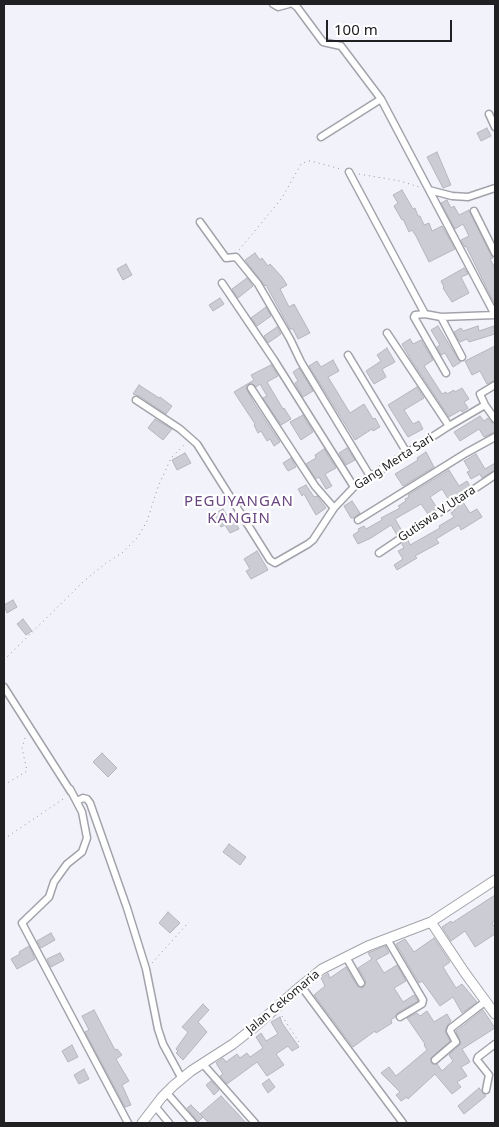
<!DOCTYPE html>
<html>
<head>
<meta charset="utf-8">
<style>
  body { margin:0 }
  #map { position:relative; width:499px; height:1127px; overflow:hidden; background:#f2f2fb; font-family:"Noto Sans",sans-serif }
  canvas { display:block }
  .frame { position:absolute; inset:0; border:5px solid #212124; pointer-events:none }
  .scale { position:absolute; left:326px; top:20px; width:126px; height:22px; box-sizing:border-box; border:2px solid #212124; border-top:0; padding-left:6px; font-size:15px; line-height:18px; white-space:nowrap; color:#212124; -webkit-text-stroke:4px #fff; paint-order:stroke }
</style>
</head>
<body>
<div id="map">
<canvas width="499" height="1127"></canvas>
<div class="frame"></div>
<div class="scale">100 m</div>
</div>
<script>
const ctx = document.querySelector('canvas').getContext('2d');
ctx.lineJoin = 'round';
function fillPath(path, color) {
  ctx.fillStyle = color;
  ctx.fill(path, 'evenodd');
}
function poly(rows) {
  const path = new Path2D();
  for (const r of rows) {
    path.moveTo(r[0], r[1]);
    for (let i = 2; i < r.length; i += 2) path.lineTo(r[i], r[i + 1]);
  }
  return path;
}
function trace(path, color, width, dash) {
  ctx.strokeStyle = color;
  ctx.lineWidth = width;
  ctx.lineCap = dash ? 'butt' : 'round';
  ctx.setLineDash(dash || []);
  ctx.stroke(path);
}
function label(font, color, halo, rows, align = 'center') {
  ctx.font = font + ' "Noto Sans",sans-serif';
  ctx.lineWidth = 4.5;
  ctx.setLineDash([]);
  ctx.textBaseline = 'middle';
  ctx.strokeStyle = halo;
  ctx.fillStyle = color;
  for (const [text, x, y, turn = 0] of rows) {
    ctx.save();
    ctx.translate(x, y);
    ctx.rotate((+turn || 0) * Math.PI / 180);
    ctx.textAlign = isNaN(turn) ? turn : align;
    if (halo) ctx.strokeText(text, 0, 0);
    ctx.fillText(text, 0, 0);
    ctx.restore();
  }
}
const building = poly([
  [487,128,491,136,481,141,477,133,487,128],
  [437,152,451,185,443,188,427,157,437,152],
  [402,190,413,209,415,208,418,216,420,216,424,225,429,223,432,231,442,226,455,249,429,262,416,236,412,230,409,232,403,219,402,220,394,206,398,203,393,195,402,190],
  [447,200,451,208,454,206,459,215,469,210,491,255,493,258,490,259,495,268,495,305,466,246,465,247,461,240,469,236,463,224,455,229,441,203,447,200],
  [255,253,260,260,262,258,268,266,270,264,282,277,287,285,280,289,289,307,294,304,310,333,298,339,293,329,290,329,266,285,265,286,245,260,255,253],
  [126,264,132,275,123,280,117,269,126,264],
  [464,268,468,274,461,277,469,293,452,302,443,288,444,287,441,281,464,268],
  [247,278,253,286,238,298,232,289,247,278],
  [220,298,224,304,213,311,209,305,220,298],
  [266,307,271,316,257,326,251,318,266,307],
  [438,326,458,359,461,362,453,367,445,353,441,355,437,347,440,345,431,330,438,326],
  [478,326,479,331,494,326,495,334,469,342,467,339,460,342,454,332,461,328,463,331,478,326],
  [277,327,281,334,268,343,264,336,277,327],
  [410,339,413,344,421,340,433,360,424,366,442,394,446,392,447,394,454,390,455,392,462,388,469,399,464,402,468,408,462,412,461,410,449,417,410,358,402,344,410,339],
  [495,346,495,380,487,384,480,371,472,375,465,361,495,346],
  [387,348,395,362,382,369,386,377,374,384,366,371,381,361,377,355,387,348],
  [333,360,339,371,328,377,350,413,364,404,373,419,375,418,380,427,373,431,372,429,355,440,309,366,317,361,321,367,333,360],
  [271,365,278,376,267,382,283,409,284,408,291,419,281,425,263,398,267,396,260,384,256,387,250,383,246,388,254,403,280,442,274,446,270,439,267,441,261,431,258,433,254,425,255,424,234,392,254,380,251,375,271,365],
  [299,368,313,391,303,397,295,383,298,381,293,372,299,368],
  [139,385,159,398,160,397,172,406,166,414,139,396,133,394,139,385],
  [417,387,424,398,404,410,413,424,419,421,423,429,408,437,388,405,417,387],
  [303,415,313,432,301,440,290,422,303,415],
  [480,416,484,421,488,418,491,422,495,424,495,432,484,437,479,429,460,441,454,432,480,416],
  [155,419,172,429,163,440,148,428,155,419],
  [347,448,355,460,346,465,339,453,347,448],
  [324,449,336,468,325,474,332,486,326,489,319,477,316,479,306,464,316,458,315,455,324,449],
  [426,452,434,467,403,486,395,474,418,460,417,458,426,452],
  [185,453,191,463,177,470,172,460,185,453],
  [476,454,485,469,495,463,495,470,482,478,480,474,471,479,467,472,470,471,464,461,476,454],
  [291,458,296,467,288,471,283,463,291,458],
  [449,470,459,486,467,481,470,486,449,500,442,489,430,497,437,508,428,514,421,504,395,519,402,531,397,535,391,525,371,538,358,544,353,535,359,531,358,529,364,526,366,529,382,520,381,518,400,508,398,506,406,501,405,499,409,497,408,495,449,470],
  [306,485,314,497,317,496,326,508,316,515,304,494,302,496,298,489,306,485],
  [352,501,360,513,354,518,351,518,344,506,352,501],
  [463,502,470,513,477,509,482,517,461,530,459,525,436,539,439,543,415,556,417,558,397,570,394,565,403,559,398,551,404,548,402,544,408,540,410,545,440,528,439,526,454,517,451,513,455,510,454,509,463,502],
  [223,509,228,517,229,516,232,523,235,521,239,529,230,533,225,525,221,527,217,520,214,522,210,516,223,509],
  [257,551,268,570,251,579,246,571,250,569,244,559,257,551],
  [13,600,17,607,7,613,4,605,13,600],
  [23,619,32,631,26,635,17,624,23,619],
  [102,753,117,768,108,777,93,762,102,753],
  [229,844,246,857,240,865,223,852,229,844],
  [495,895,495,921,492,923,495,928,495,934,475,947,465,931,451,941,442,927,451,921,452,923,495,895],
  [168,912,180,923,170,933,159,923,168,912],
  [51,933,55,940,41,948,37,941,51,933],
  [434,938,450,962,443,967,456,988,462,984,477,1002,462,1013,453,997,440,1006,422,981,419,983,396,944,405,939,414,952,434,938],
  [29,946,35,959,17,969,11,959,20,954,19,952,29,946],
  [385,946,389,953,376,960,384,973,397,965,406,981,394,988,403,1002,414,995,418,1001,397,1013,395,1017,391,1020,392,1023,376,1033,375,1031,353,1047,314,995,325,986,321,978,328,973,330,978,346,967,357,986,361,988,364,987,366,981,358,968,372,959,368,953,385,946],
  [60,953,64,960,51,967,47,959,60,953],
  [203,1004,209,1010,198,1022,207,1032,183,1060,176,1053,178,1051,176,1049,188,1032,182,1027,203,1004],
  [94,1010,115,1050,117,1049,122,1055,116,1059,129,1081,122,1085,131,1105,125,1107,85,1032,89,1030,82,1016,94,1010],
  [483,1010,495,1028,462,1049,470,1062,461,1067,467,1076,457,1082,461,1087,452,1094,435,1074,408,1099,407,1097,401,1101,396,1095,400,1092,381,1073,389,1067,396,1076,427,1050,424,1045,425,1044,407,1018,417,1013,420,1016,427,1011,434,1022,447,1014,451,1021,447,1026,445,1031,450,1041,430,1059,432,1064,437,1064,442,1071,453,1061,449,1055,461,1044,456,1031,483,1010],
  [280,1017,282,1023,299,1047,292,1051,288,1046,276,1054,284,1065,267,1076,257,1062,227,1084,220,1076,223,1074,216,1063,223,1058,226,1062,237,1054,240,1058,247,1053,250,1057,263,1048,256,1037,261,1033,266,1041,278,1034,271,1022,280,1017],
  [72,1045,78,1057,68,1062,62,1051,72,1045],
  [84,1069,89,1079,79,1084,74,1075,84,1069],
  [269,1079,275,1087,268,1093,262,1084,269,1079],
  [211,1081,219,1090,214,1095,206,1085,211,1081],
  [479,1088,486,1096,464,1114,458,1106,479,1088],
  [221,1096,237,1113,246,1123,209,1123,200,1114,221,1096],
  [191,1105,203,1117,198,1122,187,1108,191,1105]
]);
fillPath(building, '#ccccd4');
trace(building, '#b5b5bd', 1);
const minor = poly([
  [273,4,278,7,289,4],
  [293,4,297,7,323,42,341,46,381,99,495,315],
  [489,114,495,127],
  [321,137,381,99],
  [349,172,425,314],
  [429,190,452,196,468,197,495,188],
  [474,211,495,253],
  [200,222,226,258,236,257,258,284,290,339,301,362,370,476],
  [222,283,274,360,354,487],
  [441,317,462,357],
  [387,333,449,426],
  [348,355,407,453],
  [446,373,414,317,415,315,425,314,441,317,495,315],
  [495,385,480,394,485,405,495,419],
  [251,388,315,486,334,508],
  [136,400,180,429,197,444,270,560,275,563,308,544,313,540,334,508,354,487,449,426,485,405],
  [358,520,466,453,495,437],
  [379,553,495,475],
  [4,687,71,792],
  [70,789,82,812,87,838,82,852,67,864,54,882,49,897,22,923,128,1123],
  [77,801,83,798,87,799,90,803,127,908,146,969,158,1029,163,1044,182,1079],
  [387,939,423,1000,422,1004,400,1017],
  [346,957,361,983],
  [301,986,403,1123],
  [435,1060,456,1042,450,1031,451,1028,486,1001],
  [202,1063,255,1123],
  [486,1090,489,1075,477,1060,478,1057,495,1044],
  [166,1092,193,1123],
  [155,1106,169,1123]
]);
const tertiary = poly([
  [431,922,465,973,495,1014],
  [142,1123,162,1097,173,1086,191,1071,233,1044,252,1029,301,986,322,969,368,946,431,922,495,880]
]);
trace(minor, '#a2a3aa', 9);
trace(tertiary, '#a2a3aa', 11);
trace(poly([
  [359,174,400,181,419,187],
  [239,250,282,198,301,164,308,161,311,161,341,169],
  [4,660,84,581,106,563,122,553,138,537,147,521,158,487,171,458,185,444],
  [4,785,27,771,22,748,26,735],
  [4,839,66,797],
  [152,963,189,922],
  [282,1016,299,1042]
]), '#939399', 1, [1, 4]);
trace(minor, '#fff', 6);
trace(tertiary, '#fff', 9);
label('12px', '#212124', '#fff', [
  ["Gang Merta Sari",394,462,-33],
  ["Gutiswa V Utara",437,514,-34],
  ["Jalan Cekomaria",283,1002,-40]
]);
ctx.letterSpacing = '1px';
label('15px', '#6a4680', '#fff', [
  ["PEGUYANGAN",239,502],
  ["KANGIN",239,519]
]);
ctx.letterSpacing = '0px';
</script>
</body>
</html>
